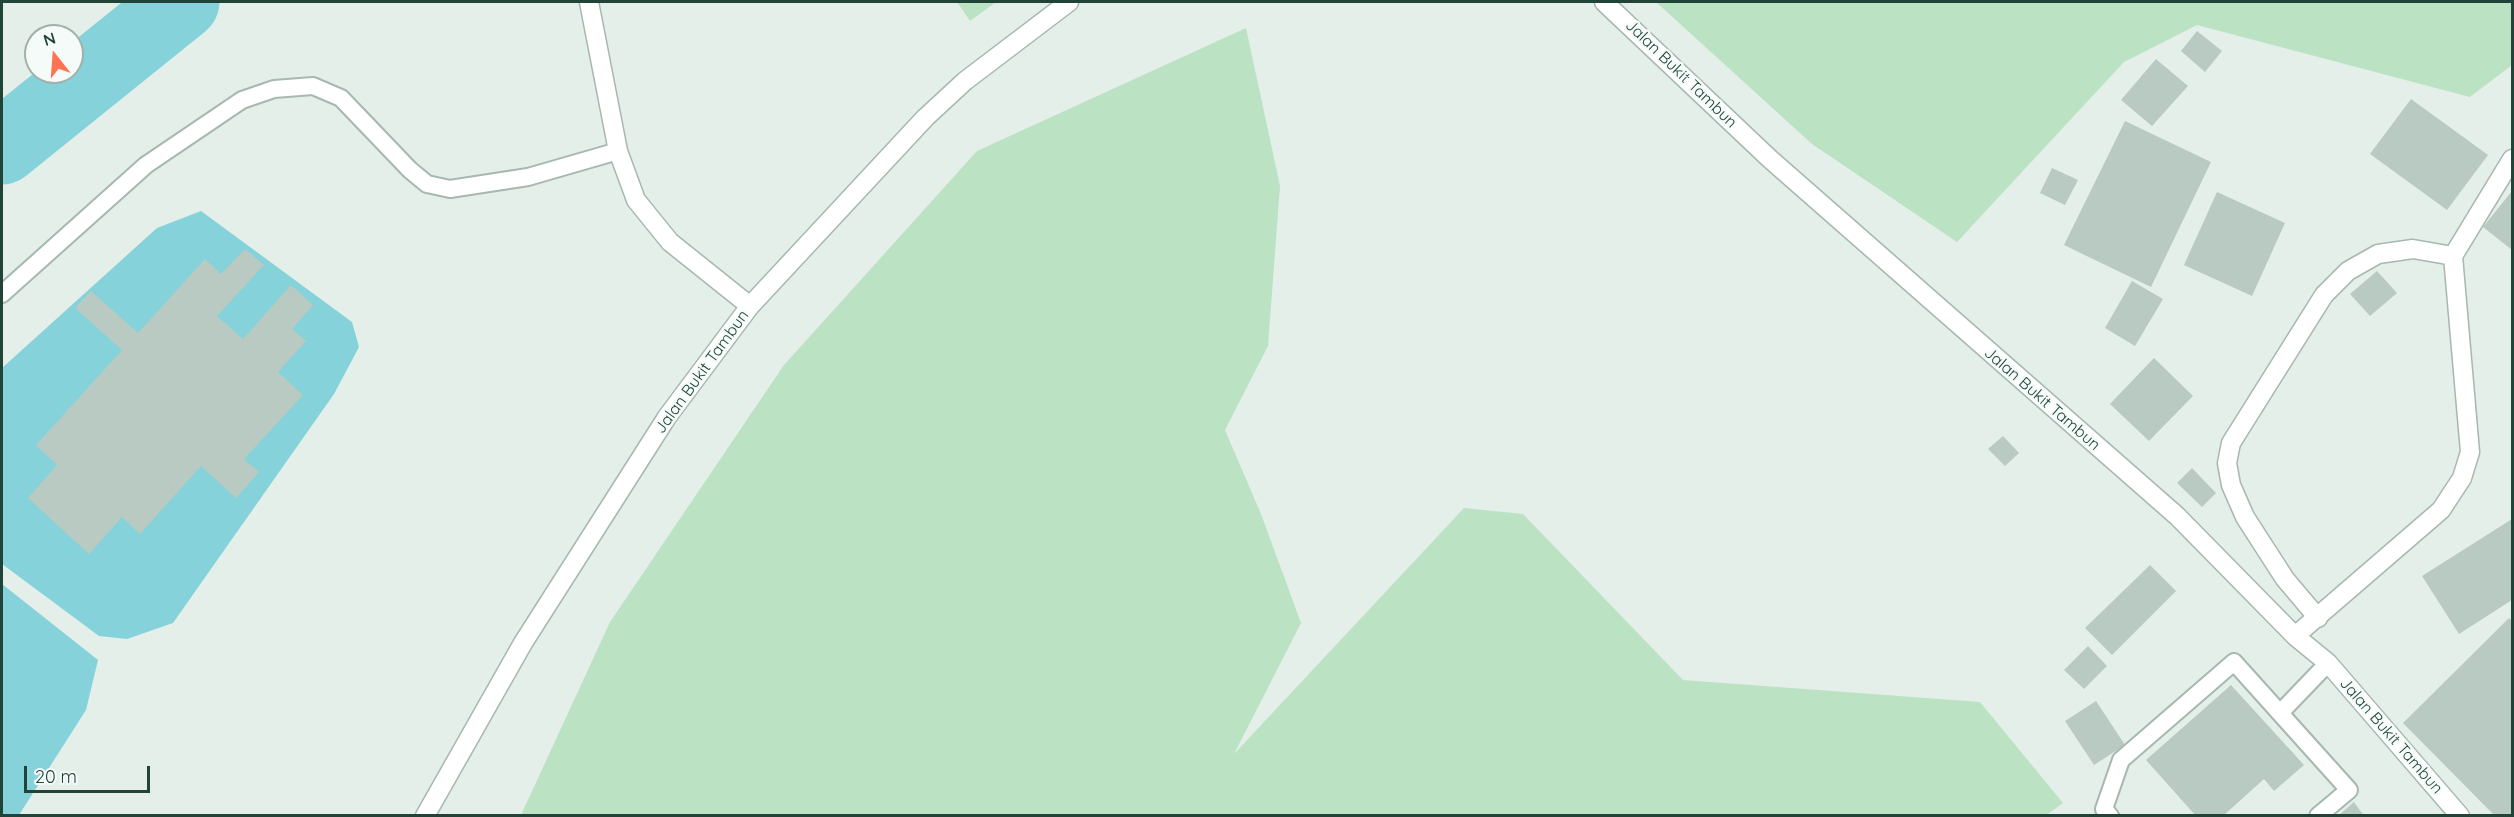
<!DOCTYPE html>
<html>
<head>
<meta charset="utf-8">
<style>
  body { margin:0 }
  #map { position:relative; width:2514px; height:817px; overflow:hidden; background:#e4efe9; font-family:Quicksand,sans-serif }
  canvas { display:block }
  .frame { position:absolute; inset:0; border:3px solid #214338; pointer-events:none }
  .north { position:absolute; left:24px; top:24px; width:60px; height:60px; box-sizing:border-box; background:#f5fbf8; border:2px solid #a0b1ab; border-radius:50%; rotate:343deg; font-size:16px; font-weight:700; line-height:24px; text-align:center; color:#214338 }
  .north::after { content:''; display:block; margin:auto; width:21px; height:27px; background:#ff7352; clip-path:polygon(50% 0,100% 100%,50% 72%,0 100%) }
  .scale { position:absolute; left:24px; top:766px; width:126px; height:27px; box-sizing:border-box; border:3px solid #214338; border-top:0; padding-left:8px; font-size:18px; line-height:21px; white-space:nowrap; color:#214338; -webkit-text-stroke:4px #f5fbf8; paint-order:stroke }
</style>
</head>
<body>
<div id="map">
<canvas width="2514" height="817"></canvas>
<div class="frame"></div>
<div class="north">N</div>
<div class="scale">20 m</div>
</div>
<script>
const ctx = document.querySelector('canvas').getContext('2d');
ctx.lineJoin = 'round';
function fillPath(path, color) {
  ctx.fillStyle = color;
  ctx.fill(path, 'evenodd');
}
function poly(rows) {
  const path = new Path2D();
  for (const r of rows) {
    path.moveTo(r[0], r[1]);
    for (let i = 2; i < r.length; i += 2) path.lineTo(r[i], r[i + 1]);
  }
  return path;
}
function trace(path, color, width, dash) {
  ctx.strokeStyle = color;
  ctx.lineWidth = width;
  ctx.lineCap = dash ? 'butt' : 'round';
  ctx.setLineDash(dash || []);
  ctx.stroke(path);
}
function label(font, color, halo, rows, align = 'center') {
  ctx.font = font + ' Quicksand,sans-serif';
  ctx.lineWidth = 5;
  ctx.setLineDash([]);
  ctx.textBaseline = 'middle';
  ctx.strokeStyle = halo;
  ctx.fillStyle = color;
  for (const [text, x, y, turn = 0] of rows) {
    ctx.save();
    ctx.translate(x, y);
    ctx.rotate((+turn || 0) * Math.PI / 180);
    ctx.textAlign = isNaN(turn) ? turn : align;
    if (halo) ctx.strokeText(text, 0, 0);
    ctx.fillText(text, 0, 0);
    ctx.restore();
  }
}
fillPath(poly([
  [957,2,996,2,970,21],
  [1656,2,2512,2,2512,65,2470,97,2197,25,2124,62,1957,242,1812,144],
  [1246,28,1280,186,1268,346,1225,430,1261,514,1301,623,1234,754,1464,508,1523,514,1683,680,1980,702,2063,803,2045,816,521,815,610,622,784,365,977,151]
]), '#bbe2c3');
fillPath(poly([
  [201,211,352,322,359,347,334,394,173,623,127,639,99,636,2,564,2,368,157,228],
  [2,584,98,660,86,710,19,815,2,815]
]), '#86d2da');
trace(poly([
  [2,147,182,2]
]), '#86d2da', 75);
fillPath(poly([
  [2197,31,2222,51,2205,72,2181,51],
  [2156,59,2188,86,2152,126,2121,100],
  [2411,99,2488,155,2447,210,2370,154],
  [2125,121,2211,162,2151,287,2064,245],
  [2052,168,2078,180,2065,205,2040,193],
  [2512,191,2512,250,2483,227],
  [2217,192,2285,223,2252,296,2184,265],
  [245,249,264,265,217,316,243,339,291,285,313,305,292,329,306,341,278,372,303,395,244,459,259,472,236,498,201,466,140,534,122,517,89,554,28,498,57,465,36,445,122,350,75,308,91,291,138,333,205,259,221,274],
  [2377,271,2397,293,2370,316,2350,294],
  [2132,281,2163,299,2135,346,2105,328],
  [2154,358,2193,396,2149,441,2110,404],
  [2003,436,2019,453,2005,466,1988,449],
  [2192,468,2216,493,2202,507,2177,483],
  [2512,519,2512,600,2459,634,2422,576],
  [2150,565,2176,591,2112,655,2085,628],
  [2509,618,2512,621,2512,816,2495,816,2403,723],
  [2088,646,2107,666,2084,689,2064,670],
  [2231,685,2304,765,2274,791,2264,779,2223,816,2196,816,2146,760],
  [2096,701,2125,745,2094,765,2065,721],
  [2354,802,2364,816,2338,816]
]), '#b9cac2');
const lane = poly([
  [2,294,146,165,242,100,274,89,313,86,341,98,410,170,427,184,450,189,528,177,618,151],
  [2280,713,2328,663],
  [2110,816,2104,809,2121,760,2234,662,2349,790,2318,816]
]);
const street = poly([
  [589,2,618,151,636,200,670,242,750,306],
  [1604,2,1770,159,2177,516,2295,636,2328,663,2460,816],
  [2318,618,2285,579,2245,517,2231,485,2227,463,2231,443,2324,295,2348,271,2378,254,2413,249,2453,256],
  [2295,636,2441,510,2462,478,2470,452,2453,256,2512,159],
  [425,816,523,643,667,417,750,306,925,118,965,81,1069,2]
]);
trace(lane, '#a6b8b0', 20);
trace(street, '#a6b8b0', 21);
trace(lane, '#fff', 16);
trace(street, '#fff', 18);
label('16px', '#214338', '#f5fbf8', [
  ["Jalan Bukit Tambun",1681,74,44],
  ["Jalan Bukit Tambun",702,372,-54],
  ["Jalan Bukit Tambun",2042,399,41],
  ["Jalan Bukit Tambun",2391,736,49]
]);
</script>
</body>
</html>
